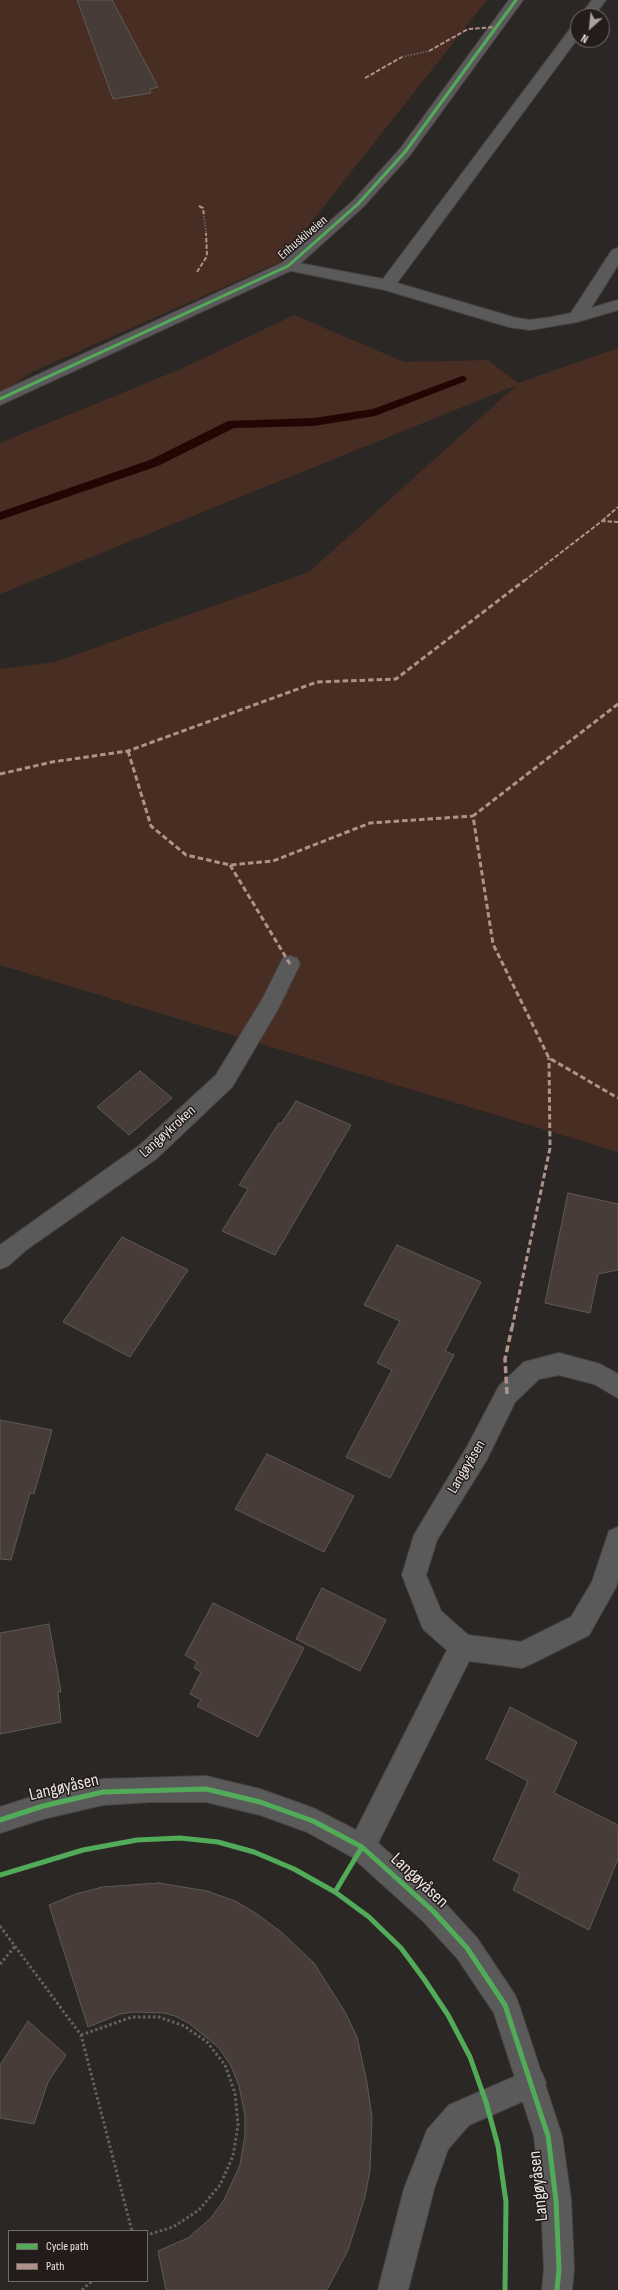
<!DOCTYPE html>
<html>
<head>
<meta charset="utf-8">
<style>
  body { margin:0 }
  #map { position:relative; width:618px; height:2290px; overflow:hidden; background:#2b2725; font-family:"Sofia Sans Condensed",sans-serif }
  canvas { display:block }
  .legend { position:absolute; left:8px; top:2230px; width:140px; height:52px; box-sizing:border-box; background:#231c1a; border:1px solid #726c6a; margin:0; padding:5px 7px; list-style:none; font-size:12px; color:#e9e4e2 }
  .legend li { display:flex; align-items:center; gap:8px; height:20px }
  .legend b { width:20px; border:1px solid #726c6a }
  .north { position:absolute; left:570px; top:8px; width:40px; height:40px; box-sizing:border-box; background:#231c1a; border:1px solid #726c6a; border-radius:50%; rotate:207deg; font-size:11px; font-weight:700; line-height:16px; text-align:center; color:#e9e4e2 }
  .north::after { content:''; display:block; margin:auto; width:14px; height:18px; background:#a6a2a0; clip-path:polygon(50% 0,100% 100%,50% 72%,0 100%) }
</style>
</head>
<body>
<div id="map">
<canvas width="618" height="2290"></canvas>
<ul class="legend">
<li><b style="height:5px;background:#51ab58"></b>Cycle path</li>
<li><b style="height:5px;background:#af9288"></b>Path</li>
</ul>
<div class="north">N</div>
</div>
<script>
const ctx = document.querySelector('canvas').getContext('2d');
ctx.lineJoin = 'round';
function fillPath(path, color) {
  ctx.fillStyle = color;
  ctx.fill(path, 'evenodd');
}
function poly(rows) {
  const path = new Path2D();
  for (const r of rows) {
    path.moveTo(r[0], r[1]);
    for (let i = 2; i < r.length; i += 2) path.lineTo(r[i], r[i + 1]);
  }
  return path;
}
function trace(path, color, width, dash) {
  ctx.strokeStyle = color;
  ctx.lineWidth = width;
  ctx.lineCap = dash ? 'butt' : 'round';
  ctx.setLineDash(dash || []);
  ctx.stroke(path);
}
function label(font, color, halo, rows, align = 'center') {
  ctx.font = font + ' "Sofia Sans Condensed",sans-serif';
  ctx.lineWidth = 3;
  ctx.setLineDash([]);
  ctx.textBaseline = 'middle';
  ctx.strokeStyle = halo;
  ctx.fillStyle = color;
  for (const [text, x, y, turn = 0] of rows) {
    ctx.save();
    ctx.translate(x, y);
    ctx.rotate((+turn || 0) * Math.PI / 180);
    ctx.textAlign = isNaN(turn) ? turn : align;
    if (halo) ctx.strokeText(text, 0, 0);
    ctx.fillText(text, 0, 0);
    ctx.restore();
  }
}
fillPath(poly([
  [0,0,487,0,280,262,30,373,0,394],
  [294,315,404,362,488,360,518,383,618,348,618,1152,0,965,0,669,55,662,309,572,517,385,0,594,0,443,183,368]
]), '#482d23');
fillPath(poly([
  [462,376,466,377,466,381,375,416,314,426,234,428,158,466,0,520,0,512,150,460,228,421,314,418,373,409,462,376]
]), '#210603');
const building = poly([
  [77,0,112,0,158,87,150,89,151,93,113,99,77,0],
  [140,1071,172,1098,129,1135,97,1107,140,1071],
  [296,1101,351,1125,275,1255,222,1231,248,1189,239,1185,279,1123,281,1124,296,1101],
  [568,1193,618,1204,618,1270,598,1274,590,1313,545,1303,568,1193],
  [122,1237,188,1270,130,1357,63,1322,122,1237],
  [397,1245,481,1282,445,1351,454,1355,390,1478,346,1457,392,1370,377,1363,400,1321,364,1305,397,1245],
  [0,1420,52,1430,34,1494,30,1493,11,1560,0,1559,0,1420],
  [267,1454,354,1496,324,1552,235,1509,267,1454],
  [322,1588,386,1620,360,1671,296,1639,322,1588],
  [213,1603,304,1648,258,1737,197,1706,201,1700,190,1694,201,1672,194,1668,197,1662,185,1655,213,1603],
  [49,1624,61,1692,58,1692,61,1722,0,1734,0,1633,49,1624],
  [510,1707,577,1742,554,1793,618,1825,618,1859,589,1930,513,1890,520,1874,493,1860,528,1781,486,1759,510,1707],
  [159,1883,207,1891,235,1901,254,1912,280,1931,314,1963,345,2012,357,2037,367,2083,372,2117,370,2170,365,2197,348,2250,327,2290,166,2290,158,2251,188,2238,211,2218,224,2200,240,2165,245,2135,245,2115,239,2086,231,2066,219,2048,190,2024,175,2016,164,2013,134,2012,120,2014,88,2027,49,1905,76,1894,102,1887,159,1883],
  [28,2021,66,2055,48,2082,34,2124,0,2118,0,2065,28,2021]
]);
fillPath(building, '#473c38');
trace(building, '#5d5a58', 1);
const lane = poly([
  [592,0,606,0,594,16,580,16,592,0],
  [578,24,578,38,397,283,516,318,530,320,552,317,571,313,612,250,618,248,618,265,591,308,618,300,618,310,577,322,530,330,509,327,385,290,282,269,280,266,282,263,288,261,383,279,573,25,578,24],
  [532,2069,542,2073,546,2083,542,2093,469,2125,448,2149,434,2189,408,2290,378,2290,404,2189,427,2130,449,2105,532,2069]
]);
const street = poly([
  [509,0,523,0,410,155,363,207,294,269,0,405,0,392,282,263,353,201,400,149,509,0],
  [290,956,297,958,300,964,278,1009,232,1087,156,1159,26,1250,8,1266,0,1269,0,1245,140,1145,216,1075,263,998,283,958,290,956],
  [559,1353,600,1364,618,1374,618,1398,594,1384,559,1375,539,1379,515,1402,486,1461,437,1540,426,1575,441,1611,468,1635,521,1642,571,1617,592,1582,609,1531,618,1527,618,1579,616,1587,589,1635,531,1664,522,1668,469,1661,378,1843,443,1901,477,1938,515,1995,519,2005,562,2136,571,2200,574,2269,572,2290,542,2290,544,2269,541,2200,534,2136,494,2013,457,1958,423,1921,352,1857,307,1832,260,1815,206,1802,151,1802,103,1805,43,1819,0,1833,0,1807,43,1793,103,1779,206,1776,260,1789,313,1808,356,1830,447,1650,423,1629,402,1575,414,1535,468,1445,499,1386,524,1362,559,1353]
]);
trace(lane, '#494544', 2);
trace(street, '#494544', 2);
trace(poly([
  [402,57,429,51],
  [204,216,206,233]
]), '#646261', 2, [1.5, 1.5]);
trace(poly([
  [0,1926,81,2035,132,2231],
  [0,1964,16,1945],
  [81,2035,132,2017,159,2017,184,2026,207,2042,225,2065,235,2093,238,2125,233,2156,220,2185,199,2210,173,2227,147,2235],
  [82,2290,92,2281]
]), '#646261', 3, [2.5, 2.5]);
fillPath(lane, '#5b5a5a');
fillPath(street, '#5b5a5a');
trace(poly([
  [429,51,468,29,497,27],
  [365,78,402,57],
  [199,206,203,208,204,216],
  [197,272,207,256,206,233],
  [602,521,618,507],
  [524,581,602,521,618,522]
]), '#af9288', 2, [4.5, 2]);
trace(poly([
  [618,704,473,816,493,944,549,1058,618,1098],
  [128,751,151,826,186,855,230,865,273,861,370,823,473,816],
  [0,774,52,762,128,751,317,682,396,679,525,580],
  [230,865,290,964],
  [512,1328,550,1148,549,1058]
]), '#af9288', 3, [5.5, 3]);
trace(poly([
  [507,1394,505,1359,512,1327]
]), '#af9288', 3.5, [7, 3.5]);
trace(poly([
  [0,399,288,266,358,204,405,152,516,0]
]), '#51ab58', 3);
trace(poly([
  [0,1820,43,1806,103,1792,206,1789,260,1802,313,1821,362,1847,433,1911,467,1948,505,2005,548,2136,556,2200,559,2269,557,2290],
  [0,1875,83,1850,137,1840,180,1838,218,1842,254,1852,294,1869,335,1892,369,1917,401,1948,424,1979,448,2015,470,2057,486,2102,498,2146,506,2202,505,2290],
  [335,1892,362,1847]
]), '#51ab58', 5);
label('13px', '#e9e4e2', '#231c1a', [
  ["Enhuskilveien",303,238,-40]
]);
label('15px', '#e9e4e2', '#231c1a', [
  ["Langøykroken",168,1132,-42],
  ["Langøyåsen",467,1467,-59]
]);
label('18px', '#e9e4e2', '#231c1a', [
  ["Langøyåsen",64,1788,-13],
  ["Langøyåsen",419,1881,43],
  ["Langøyåsen",539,2186,-96]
]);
</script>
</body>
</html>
